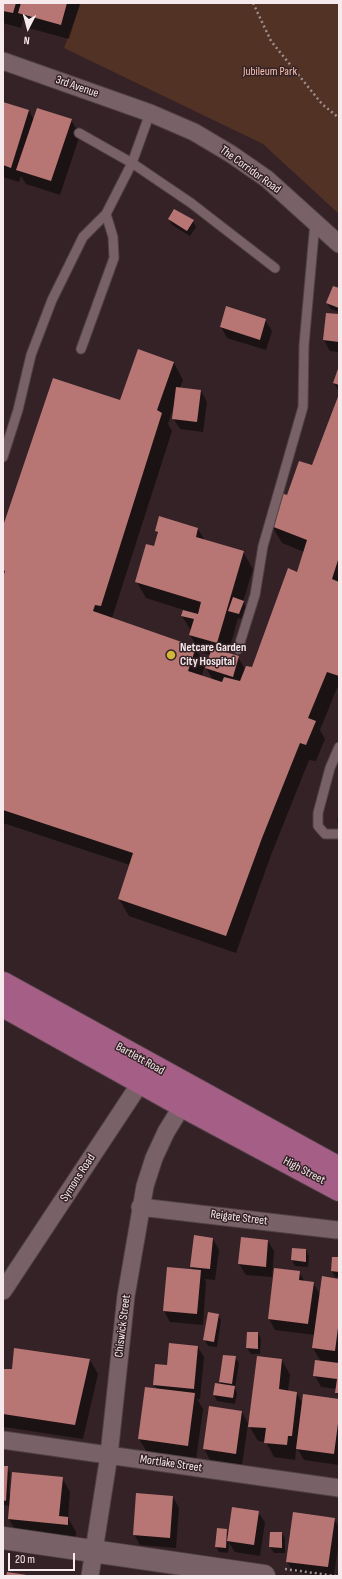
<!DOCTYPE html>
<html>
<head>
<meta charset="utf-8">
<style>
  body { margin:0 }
  #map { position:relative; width:342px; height:1579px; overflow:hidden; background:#342226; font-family:"Sofia Sans Condensed",sans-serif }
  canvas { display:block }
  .frame { position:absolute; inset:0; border:4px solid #f7eaed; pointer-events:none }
  .north { position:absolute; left:8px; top:8px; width:40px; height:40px; -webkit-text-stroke:3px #342226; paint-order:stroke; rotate:186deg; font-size:11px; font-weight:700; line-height:16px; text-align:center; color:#f7eaed }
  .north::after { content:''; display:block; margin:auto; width:14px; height:18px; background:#f7eaed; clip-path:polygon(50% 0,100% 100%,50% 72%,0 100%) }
  .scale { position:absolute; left:8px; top:1553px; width:67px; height:18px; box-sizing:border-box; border:2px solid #f7eaed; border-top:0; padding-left:5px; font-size:12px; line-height:14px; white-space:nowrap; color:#f7eaed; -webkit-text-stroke:3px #342226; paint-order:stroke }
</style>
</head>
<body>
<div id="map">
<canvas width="342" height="1579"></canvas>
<div class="frame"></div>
<div class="north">N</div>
<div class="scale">20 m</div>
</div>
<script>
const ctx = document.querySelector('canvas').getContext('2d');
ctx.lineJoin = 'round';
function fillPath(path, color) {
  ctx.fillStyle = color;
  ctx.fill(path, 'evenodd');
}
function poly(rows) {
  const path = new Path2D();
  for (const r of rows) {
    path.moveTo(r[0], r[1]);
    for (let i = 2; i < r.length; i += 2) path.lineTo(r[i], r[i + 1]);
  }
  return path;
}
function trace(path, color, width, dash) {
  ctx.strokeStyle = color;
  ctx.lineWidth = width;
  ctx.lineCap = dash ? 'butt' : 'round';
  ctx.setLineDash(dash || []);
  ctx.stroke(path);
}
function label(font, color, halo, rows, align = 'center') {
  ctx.font = font + ' "Sofia Sans Condensed",sans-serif';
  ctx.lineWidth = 3;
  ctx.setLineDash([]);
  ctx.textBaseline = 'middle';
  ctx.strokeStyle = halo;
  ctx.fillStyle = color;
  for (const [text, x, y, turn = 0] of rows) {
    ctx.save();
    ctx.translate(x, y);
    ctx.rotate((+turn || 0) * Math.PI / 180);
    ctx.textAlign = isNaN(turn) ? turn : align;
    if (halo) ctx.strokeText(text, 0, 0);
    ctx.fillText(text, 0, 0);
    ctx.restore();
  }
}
fillPath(poly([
  [81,3,339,3,339,214,263,144,64,48]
]), '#533226');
fillPath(poly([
  [3,3,80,3,69,39,28,28,23,20,21,28,3,23],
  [3,103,29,111,34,120,71,120,80,135,60,195,26,184,21,176,19,182,3,177],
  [169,219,193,221,196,227,190,236,172,225],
  [339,289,339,312,331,309,327,303],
  [339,315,339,352,330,351,324,340],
  [265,320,272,331,266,350,227,338,221,327],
  [138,350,174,363,183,380,180,388,201,391,207,402,203,432,180,429,173,418,174,406,168,424,172,431,112,618,195,647,205,664,202,676,213,680,206,668,211,655,200,652,190,635,191,631,182,616,184,610,146,598,136,581,155,548,158,535,156,531,198,529,205,541,243,552,253,569,243,602,246,607,242,619,238,618,228,654,238,657,245,669,252,668,298,573,304,552,282,543,272,526,288,496,313,466,339,396,339,689,337,688,320,730,325,739,316,761,309,760,271,855,236,953,129,916,119,899,130,865,3,823,3,529,120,401],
  [339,369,339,392,334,383],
  [339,812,339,825,337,821],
  [213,1239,219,1250,215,1280,205,1279,206,1282,203,1325,170,1322,164,1311,168,1268,193,1270,191,1267],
  [267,1240,274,1251,272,1277,246,1275,239,1264],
  [306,1250,309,1256,308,1267,295,1266,292,1260],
  [339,1258,339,1277,335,1277,332,1271],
  [299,1272,305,1282,313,1283,321,1296,339,1280,339,1397,336,1392,337,1389,321,1387,315,1376,321,1362,313,1348,315,1335,275,1330,269,1319],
  [218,1314,221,1320,217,1347,208,1346,205,1340],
  [258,1333,261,1339,260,1354,251,1354,247,1348],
  [197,1346,204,1357,200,1399,197,1399,203,1409,196,1460,148,1454,139,1439,146,1388,157,1389,154,1385,168,1366],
  [235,1357,239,1363,235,1388,237,1393,235,1404,217,1401,214,1395,216,1384,222,1385,220,1382],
  [90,1360,98,1374,83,1439,4,1427,3,1370,13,1371],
  [282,1360,290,1375,288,1391,296,1392,303,1404,339,1400,339,1465,304,1460,298,1450,296,1450,295,1460,274,1457,266,1442,258,1441,248,1424,242,1465,210,1460,204,1449,242,1412,249,1425],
  [3,1467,7,1467,10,1473,9,1494,62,1478,70,1492,68,1518,76,1532,76,1539,17,1534,9,1519,10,1506,3,1505],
  [173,1497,179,1508,176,1548,140,1545,134,1534],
  [258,1512,265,1522,260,1556,235,1552,229,1543,228,1553,219,1552,216,1547,226,1530,229,1535],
  [334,1519,339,1527,339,1540,334,1576,322,1576,293,1572,287,1561],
  [271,1533,282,1533,285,1539,285,1553,274,1553,270,1547]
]), '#0007');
fillPath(poly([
  [3,3,16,3,13,13,3,11],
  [21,3,67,3,61,25,18,13],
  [3,102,29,110,11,168,3,165],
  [37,108,72,119,51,181,16,170],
  [174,209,194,220,187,231,168,219],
  [333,286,339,288,339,308,326,303],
  [226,306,266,319,260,340,220,327],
  [326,313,339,314,339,342,323,340],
  [138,349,174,362,157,410,162,413,101,606,95,605,93,611,196,647,188,671,222,682,224,677,240,681,246,666,252,667,288,568,297,572,307,540,271,526,281,493,287,495,299,461,312,465,339,394,339,557,332,579,339,582,339,676,327,672,308,718,316,721,306,745,300,743,262,838,226,936,118,899,133,853,3,810,3,577,5,571,3,570,3,526,53,378,120,400],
  [339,366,339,385,333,383],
  [176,387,201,390,197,422,172,419],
  [159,516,198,528,196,537,244,551,217,643,189,635,194,619,181,616,183,610,198,614,201,602,135,582,146,544,154,546,158,532,155,531],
  [233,597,244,601,239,614,228,611],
  [212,648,239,656,233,677,205,668],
  [194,1235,213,1238,210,1269,190,1267],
  [241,1237,268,1240,266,1267,238,1264],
  [292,1248,306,1249,306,1262,291,1260],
  [332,1257,339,1257,339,1272,331,1271],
  [167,1267,201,1270,197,1314,163,1311],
  [274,1268,300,1271,299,1280,314,1282,308,1324,268,1319],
  [322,1276,339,1279,339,1328,338,1328,335,1351,312,1348],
  [208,1312,219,1314,214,1342,203,1340],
  [247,1332,258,1332,258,1349,246,1348],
  [169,1343,198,1346,194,1389,153,1385,155,1364,167,1365],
  [14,1348,90,1359,75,1425,3,1414,3,1369,12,1369],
  [223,1355,236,1356,232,1384,219,1382],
  [257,1356,282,1359,279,1389,297,1392,292,1436,288,1436,287,1445,264,1443,266,1428,248,1427],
  [315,1360,339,1363,339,1393,335,1393,337,1379,313,1376],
  [215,1383,235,1386,233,1398,213,1395],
  [145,1387,195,1393,188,1446,138,1439],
  [303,1394,339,1399,339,1416,334,1454,296,1449],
  [209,1406,242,1411,236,1454,203,1449],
  [3,1466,8,1466,6,1501,3,1500],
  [12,1472,63,1477,59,1516,68,1517,68,1525,8,1519],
  [136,1493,173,1496,170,1538,133,1535],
  [232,1507,259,1511,254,1545,227,1541],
  [293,1512,335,1518,328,1567,286,1562],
  [217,1528,227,1529,226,1548,215,1547],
  [270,1532,282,1532,282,1548,269,1547],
  [7,1572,27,1575,27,1576,6,1576]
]), '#b77674');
const lane = poly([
  [79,133,132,163,191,203,275,268],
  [81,349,114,258,113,237,106,214],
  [3,457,18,410,31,355,52,300,83,237,106,214,132,163,150,113],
  [238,649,255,595,263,546,303,407,304,345,315,222],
  [339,747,330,768,318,813,318,826,325,834,339,834]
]);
const street = poly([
  [3,61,150,113,194,132,231,154,267,179,339,244],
  [140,1207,337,1230],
  [3,1291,141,1082,149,1074],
  [3,1440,339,1488],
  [90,1576,109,1455,126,1296,145,1186,154,1158,166,1132,182,1106,191,1098]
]);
const secondary = poly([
  [3,1538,264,1576]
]);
const primary = poly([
  [3,983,339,1168],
  [3,1006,182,1106,339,1190]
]);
trace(lane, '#504144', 11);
trace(street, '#504144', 19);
trace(secondary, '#504144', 24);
trace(primary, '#504144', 24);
trace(poly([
  [253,3,271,41,322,104,339,118],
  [285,1569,336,1576]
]), '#9d8e91', 2.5, [2, 3]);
trace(lane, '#786267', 9);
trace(street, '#786267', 17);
trace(secondary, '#786267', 22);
trace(primary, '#a55f87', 22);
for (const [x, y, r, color] of [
  [171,655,5,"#d2b735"]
]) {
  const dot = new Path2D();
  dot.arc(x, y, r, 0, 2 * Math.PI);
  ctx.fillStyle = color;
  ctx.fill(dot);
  trace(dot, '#342226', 1.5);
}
label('12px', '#fac4b1', '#342226', [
  ["Jubileum Park",270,72]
]);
label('12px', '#f7eaed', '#342226', [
  ["3rd Avenue",77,87,19],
  ["The Corridor Road",250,170,36],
  ["Bartlett Road",140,1059,29],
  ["High Street",304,1171,28],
  ["Symons Road",78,1178,-57],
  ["Reigate Street",239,1218,7],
  ["Chiswick Street",123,1326,-83],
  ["Mortlake Street",171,1464,8]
]);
label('bold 12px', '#f7eaed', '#342226', [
  ["Netcare Garden",180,648],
  ["City Hospital",180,662]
], 'left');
</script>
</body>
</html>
